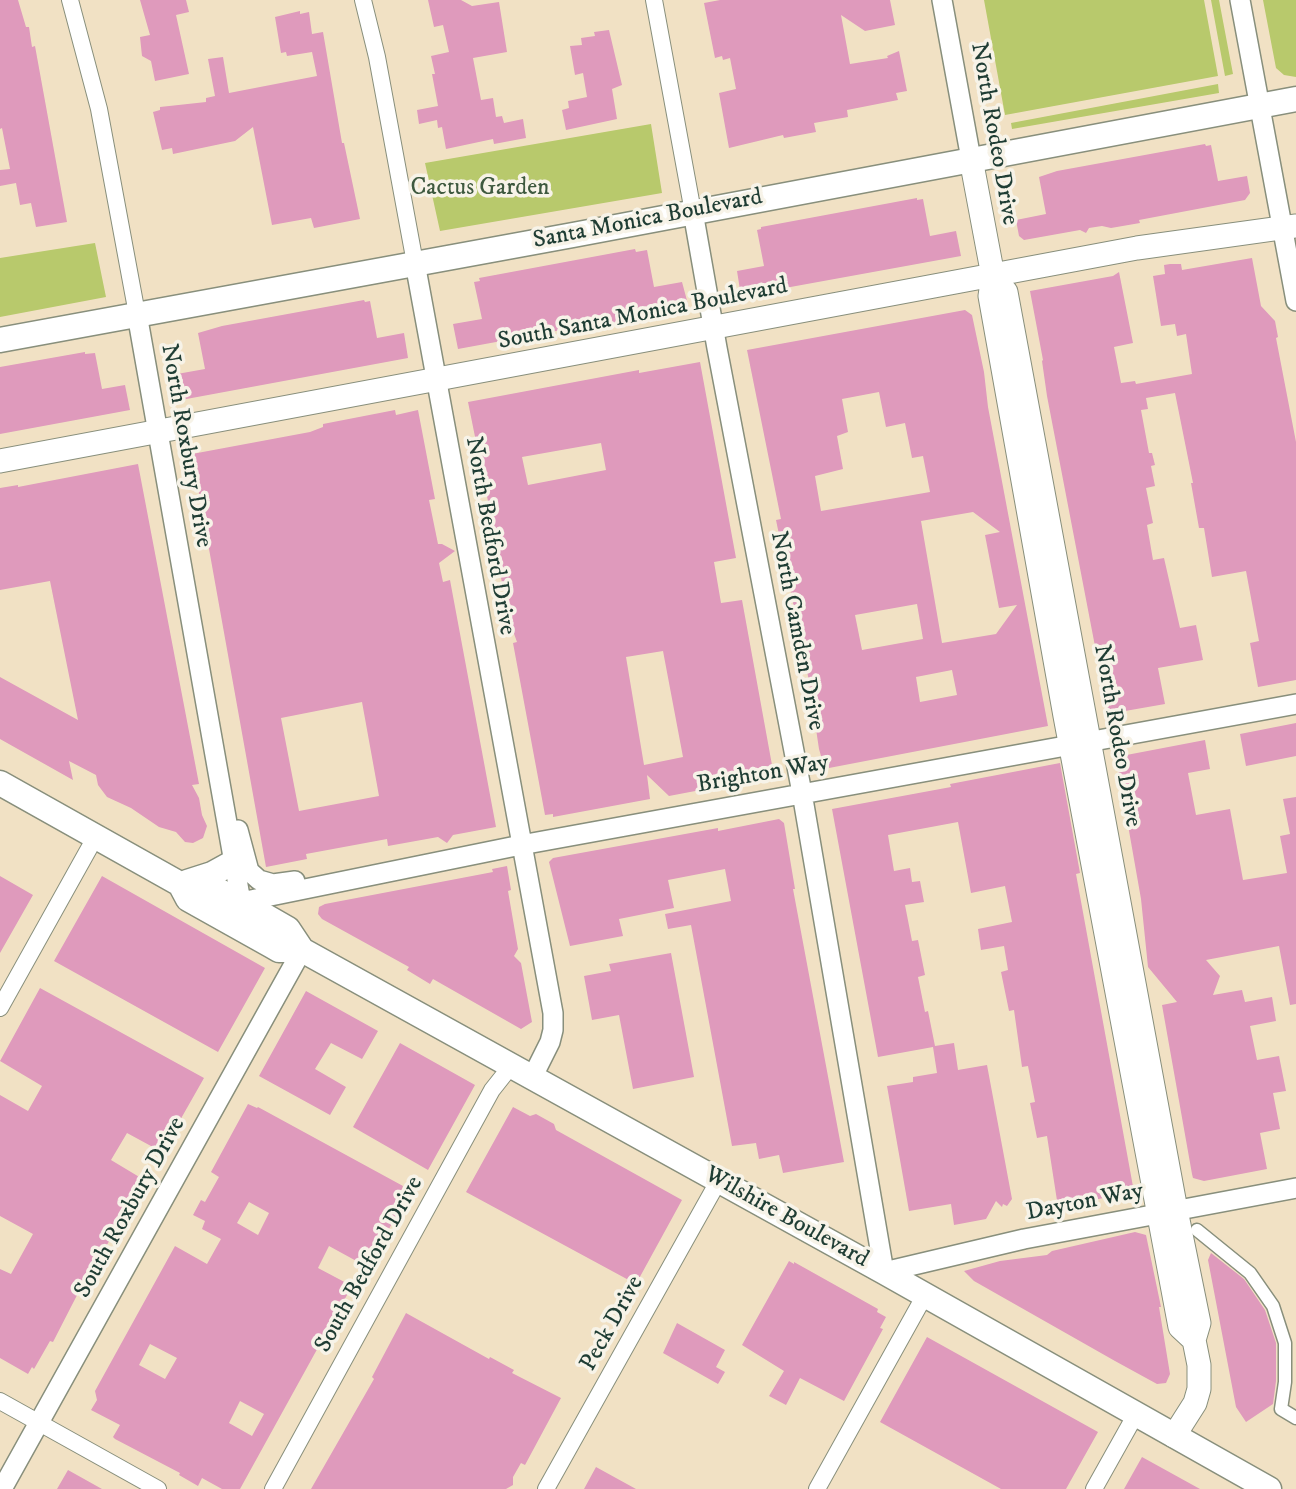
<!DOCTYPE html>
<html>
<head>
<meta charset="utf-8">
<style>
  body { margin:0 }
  canvas { display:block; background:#f1e1c4 }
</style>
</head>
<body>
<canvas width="1296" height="1489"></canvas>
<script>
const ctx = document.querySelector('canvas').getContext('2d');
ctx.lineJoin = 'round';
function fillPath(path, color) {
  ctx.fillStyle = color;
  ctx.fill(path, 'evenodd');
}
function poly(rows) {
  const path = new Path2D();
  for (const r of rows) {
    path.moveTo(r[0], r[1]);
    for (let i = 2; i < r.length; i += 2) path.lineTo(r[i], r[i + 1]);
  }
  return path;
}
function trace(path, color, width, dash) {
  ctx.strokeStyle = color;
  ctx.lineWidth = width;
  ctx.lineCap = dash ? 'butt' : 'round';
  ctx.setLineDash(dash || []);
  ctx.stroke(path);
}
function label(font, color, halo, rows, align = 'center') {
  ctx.font = font + ' "IM FELL DW Pica",serif';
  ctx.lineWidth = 7;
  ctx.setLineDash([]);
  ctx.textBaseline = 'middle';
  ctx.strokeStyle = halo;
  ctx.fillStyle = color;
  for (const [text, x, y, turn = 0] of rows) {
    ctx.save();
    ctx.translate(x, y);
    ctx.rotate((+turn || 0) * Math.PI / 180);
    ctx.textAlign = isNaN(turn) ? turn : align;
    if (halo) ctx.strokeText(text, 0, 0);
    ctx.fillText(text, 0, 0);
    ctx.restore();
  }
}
fillPath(poly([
  [984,0,1204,0,1218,76,1005,115],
  [1211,0,1219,0,1233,74,1225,76],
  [1263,0,1296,0,1296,77,1284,75,1276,68],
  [1218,84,1219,93,1012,129,1011,123],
  [651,124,662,193,440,231,425,163],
  [95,243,106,297,0,317,0,258]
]), '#b8c96c');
fillPath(poly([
  [0,0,18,0,26,27,29,27,32,47,35,46,67,222,36,227,31,203,20,205,16,183,0,186,0,170,10,169,2,128,0,129],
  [140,0,186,0,189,12,176,15,189,74,155,81,151,61,142,56,140,37,150,35],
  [428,0,461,0,472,6,499,2,507,52,473,58,481,100,493,98,496,117,502,116,504,123,523,119,526,138,494,144,493,139,446,149,442,127,438,128,437,120,419,124,417,110,438,106,432,74,435,74,431,56,449,52,443,25,434,27],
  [720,0,890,0,895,25,865,31,841,15,850,64,888,58,887,56,899,51,907,91,896,93,898,100,847,110,848,117,814,123,816,132,784,138,783,135,729,148,719,93,736,89,730,58,723,60,722,56,715,58,704,3],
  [300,11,300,14,309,12,312,34,323,32,342,143,344,143,360,219,314,228,311,218,272,225,253,127,235,141,173,154,172,148,162,150,153,112,160,110,160,107,206,102,206,98,215,96,208,59,223,57,229,93,317,76,312,52,287,56,286,52,281,53,275,17],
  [609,30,622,85,612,89,617,119,566,130,562,110,569,108,568,101,587,97,583,73,575,75,570,46,582,45,581,38,595,36,594,32],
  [1205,144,1206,146,1211,145,1218,181,1247,176,1250,193,1245,200,1139,220,1140,223,1111,228,1102,226,1089,228,1086,233,1080,230,1024,240,1019,236,1016,220,1046,214,1039,177,1057,171],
  [917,198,917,200,923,199,930,236,956,231,961,256,741,296,737,271,764,266,757,230,761,229,761,227],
  [635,249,636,252,647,250,654,287,682,282,689,308,610,325,576,331,575,327,572,328,458,349,453,324,482,319,474,282,480,281,479,278],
  [1252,258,1261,306,1275,321,1278,337,1276,338,1296,442,1296,680,1258,687,1250,643,1259,641,1246,571,1212,577,1204,528,1199,528,1191,483,1193,483,1175,393,1146,398,1148,409,1141,410,1149,453,1152,453,1155,465,1151,466,1155,486,1146,488,1153,523,1147,525,1153,560,1164,558,1180,628,1196,625,1203,660,1158,668,1165,704,1108,714,1047,396,1042,361,1043,360,1030,291,1113,276,1119,272,1133,343,1114,347,1121,383,1135,381,1136,384,1192,374,1186,334,1177,336,1175,324,1161,326,1153,276,1165,274,1164,265,1170,264,1181,264,1182,270],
  [364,300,365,302,370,301,377,338,404,333,408,358,181,400,177,374,205,369,198,333,222,326],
  [965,310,972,315,984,372,988,407,1048,726,829,768,828,762,823,763,819,749,808,676,776,520,781,519,747,350],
  [879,392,886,427,905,423,912,458,923,456,930,492,821,511,815,476,843,469,837,436,848,432,842,399],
  [973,512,1000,532,985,535,999,608,1017,605,996,634,942,643,921,521],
  [917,604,923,639,862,650,855,615],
  [952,670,957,695,920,702,916,677],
  [85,352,85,354,95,353,102,389,125,385,130,410,0,434,0,367],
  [700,362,736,558,714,562,721,603,742,600,774,776,669,796,647,775,650,799,553,817,553,814,545,815,513,643,517,642,508,617,507,587,503,588,493,536,495,536,468,402,639,370,639,373],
  [601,443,606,470,528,485,522,457],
  [663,651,683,757,644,765,626,657],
  [395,410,396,415,418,410,435,499,429,500,438,544,442,544,455,551,439,563,443,582,450,580,496,827,453,835,447,843,438,837,388,846,387,839,306,854,307,859,266,867,192,454,310,432,323,427,323,424],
  [362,702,379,796,299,811,281,718],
  [138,464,199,784,192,785,199,798,202,815,207,826,203,838,193,843,185,842,176,832,159,827,131,808,107,797,98,785,96,775,69,761,73,780,0,739,0,677,78,720,50,581,0,590,0,488,18,485,18,487],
  [1296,723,1296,756,1246,766,1240,734],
  [1205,740,1210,769,1188,773,1196,815,1230,809,1243,880,1287,873,1280,836,1290,834,1283,799,1296,797,1296,1004,1290,1005,1279,946,1206,960,1220,976,1213,995,1242,990,1245,1002,1272,997,1276,1021,1250,1026,1257,1060,1279,1056,1286,1091,1273,1093,1280,1129,1260,1133,1267,1169,1204,1181,1193,1178,1192,1174,1162,1005,1177,1002,1148,967,1141,899,1116,757],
  [1060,763,1080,873,1076,874,1134,1192,1058,1207,1047,1136,1037,1138,1030,1103,1035,1102,1028,1066,1022,1067,1014,1010,1009,1011,1001,972,1008,970,1004,946,981,950,978,929,1012,922,1005,886,971,893,958,822,888,835,894,871,910,868,912,882,920,881,924,902,905,905,912,941,918,940,925,975,918,977,925,1012,928,1011,935,1046,954,1043,958,1070,987,1065,1012,1199,1007,1206,1003,1204,1002,1207,996,1201,986,1219,954,1225,951,1204,909,1211,887,1086,913,1082,913,1077,937,1073,933,1047,878,1057,832,809,951,787,950,784],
  [779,819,784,823,795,889,793,889,844,1162,783,1173,779,1155,759,1159,756,1143,732,1146,691,925,668,929,665,914,731,901,725,869,668,880,674,908,619,919,623,936,570,946,549,862,553,858,718,828,718,831],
  [507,866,511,890,508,891,518,949,514,956,521,963,532,1022,521,1029,433,979,430,984,407,970,409,967,322,919,318,914,319,907,325,904,493,872,492,869],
  [0,876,33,895,0,953],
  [102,876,265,968,218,1052,54,961],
  [671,953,694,1077,633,1089,619,1015,592,1020,584,976,611,971,609,964],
  [40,988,204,1078,162,1152,127,1133,111,1160,141,1178,125,1206,123,1212,125,1213,95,1266,93,1264,53,1342,50,1341,34,1369,32,1367,28,1374,0,1358,0,1269,11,1274,33,1234,0,1216,0,1095,28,1111,42,1086,0,1061],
  [306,991,378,1031,362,1059,331,1043,315,1069,346,1087,330,1115,259,1076],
  [400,1043,475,1085,428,1170,353,1127],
  [248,1104,257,1108,258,1107,403,1186,402,1189,405,1191,403,1195,406,1197,372,1261,363,1256,360,1263,329,1246,318,1268,352,1286,240,1489,222,1489,202,1478,198,1486,179,1475,180,1473,115,1439,113,1437,120,1425,91,1410,97,1400,95,1391,175,1246,207,1264,221,1239,202,1229,205,1221,193,1215,201,1200,205,1202,219,1177,211,1172],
  [249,1202,269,1213,258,1235,237,1223],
  [150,1344,177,1358,165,1379,139,1365],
  [240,1401,264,1414,252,1436,229,1423],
  [513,1107,530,1116,536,1114,554,1124,556,1130,682,1200,636,1284,466,1192],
  [1135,1232,1146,1235,1161,1307,1159,1307,1170,1374,1166,1383,1157,1384,1115,1361,974,1281,964,1271,1000,1261,1047,1255,1052,1251],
  [1211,1253,1244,1279,1265,1310,1276,1343,1276,1381,1273,1404,1246,1422,1236,1407,1208,1260],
  [789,1261,794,1264,794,1262,878,1309,877,1312,886,1317,880,1328,883,1329,844,1401,800,1378,786,1405,769,1396,784,1371,742,1345],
  [406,1313,489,1359,490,1357,514,1370,512,1373,561,1398,525,1465,521,1463,513,1477,513,1485,506,1489,311,1489,374,1379,372,1377],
  [677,1323,725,1350,716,1367,725,1372,718,1384,663,1353],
  [927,1337,1098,1432,1066,1489,1001,1489,880,1422],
  [1142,1457,1200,1489,1124,1489],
  [596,1467,636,1489,584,1489],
  [68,1470,102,1489,57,1489]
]), '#df9abc');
const pedestrian = poly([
  [1197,1230,1250,1273,1273,1306,1285,1343,1285,1382,1281,1409,1296,1418]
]);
const minor = poly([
  [70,0,99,109,137,314],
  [363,0,377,57,415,263],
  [654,0,693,212],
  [0,1008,96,836],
  [0,1401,158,1489],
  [273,1489,492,1090,511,1066],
  [546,1489,719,1180],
  [817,1489,925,1295],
  [1094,1489,1136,1414]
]);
const tertiary = poly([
  [942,0,971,159],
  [1240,0,1296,301],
  [693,212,717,348,802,793,884,1272,1024,1239,1296,1188],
  [415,263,553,1013,553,1030,550,1042,532,1078],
  [137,314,241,902,521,845,1296,704],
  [238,830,249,871,259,880,273,884,295,881],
  [2,1489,302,950]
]);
const secondary = poly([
  [971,159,993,276,990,296,1065,716,1180,1327,1194,1340],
  [993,276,1006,292,1176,1210,1199,1323,1194,1340,1199,1365,1199,1389,1195,1403,1174,1436],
  [0,461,1137,248,1296,226]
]);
const primary = poly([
  [0,340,573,235,1296,99],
  [0,783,180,884,188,899,272,946,279,950,302,950,884,1272,1269,1489],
  [187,882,212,874,232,863],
  [180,884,202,882,241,902,288,929,302,950]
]);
trace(pedestrian, '#888f7c', 15);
trace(minor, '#888f7c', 18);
trace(tertiary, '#888f7c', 22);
trace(secondary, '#888f7c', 25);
trace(primary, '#888f7c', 27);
trace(pedestrian, '#fff', 12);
trace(minor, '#fff', 16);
trace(tertiary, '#fff', 19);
trace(secondary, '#fff', 23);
trace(primary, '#fff', 24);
label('24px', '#1f3d34', '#f7f3e8', [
  ["North Rodeo Drive",993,134,80],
  ["Santa Monica Boulevard",648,220,-11],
  ["South Santa Monica Boulevard",643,315,-11],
  ["North Roxbury Drive",185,446,80],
  ["North Bedford Drive",489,536,80],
  ["North Camden Drive",796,631,79],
  ["North Rodeo Drive",1116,736,80],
  ["Brighton Way",763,775,-10],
  ["Dayton Way",1085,1203,-11],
  ["South Roxbury Drive",131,1208,-61],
  ["Wilshire Boulevard",786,1218,29],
  ["South Bedford Drive",370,1265,-61],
  ["Peck Drive",613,1324,-61]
]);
label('24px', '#3e593f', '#f7f3e8', [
  ["Cactus Garden",480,189]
]);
</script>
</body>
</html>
